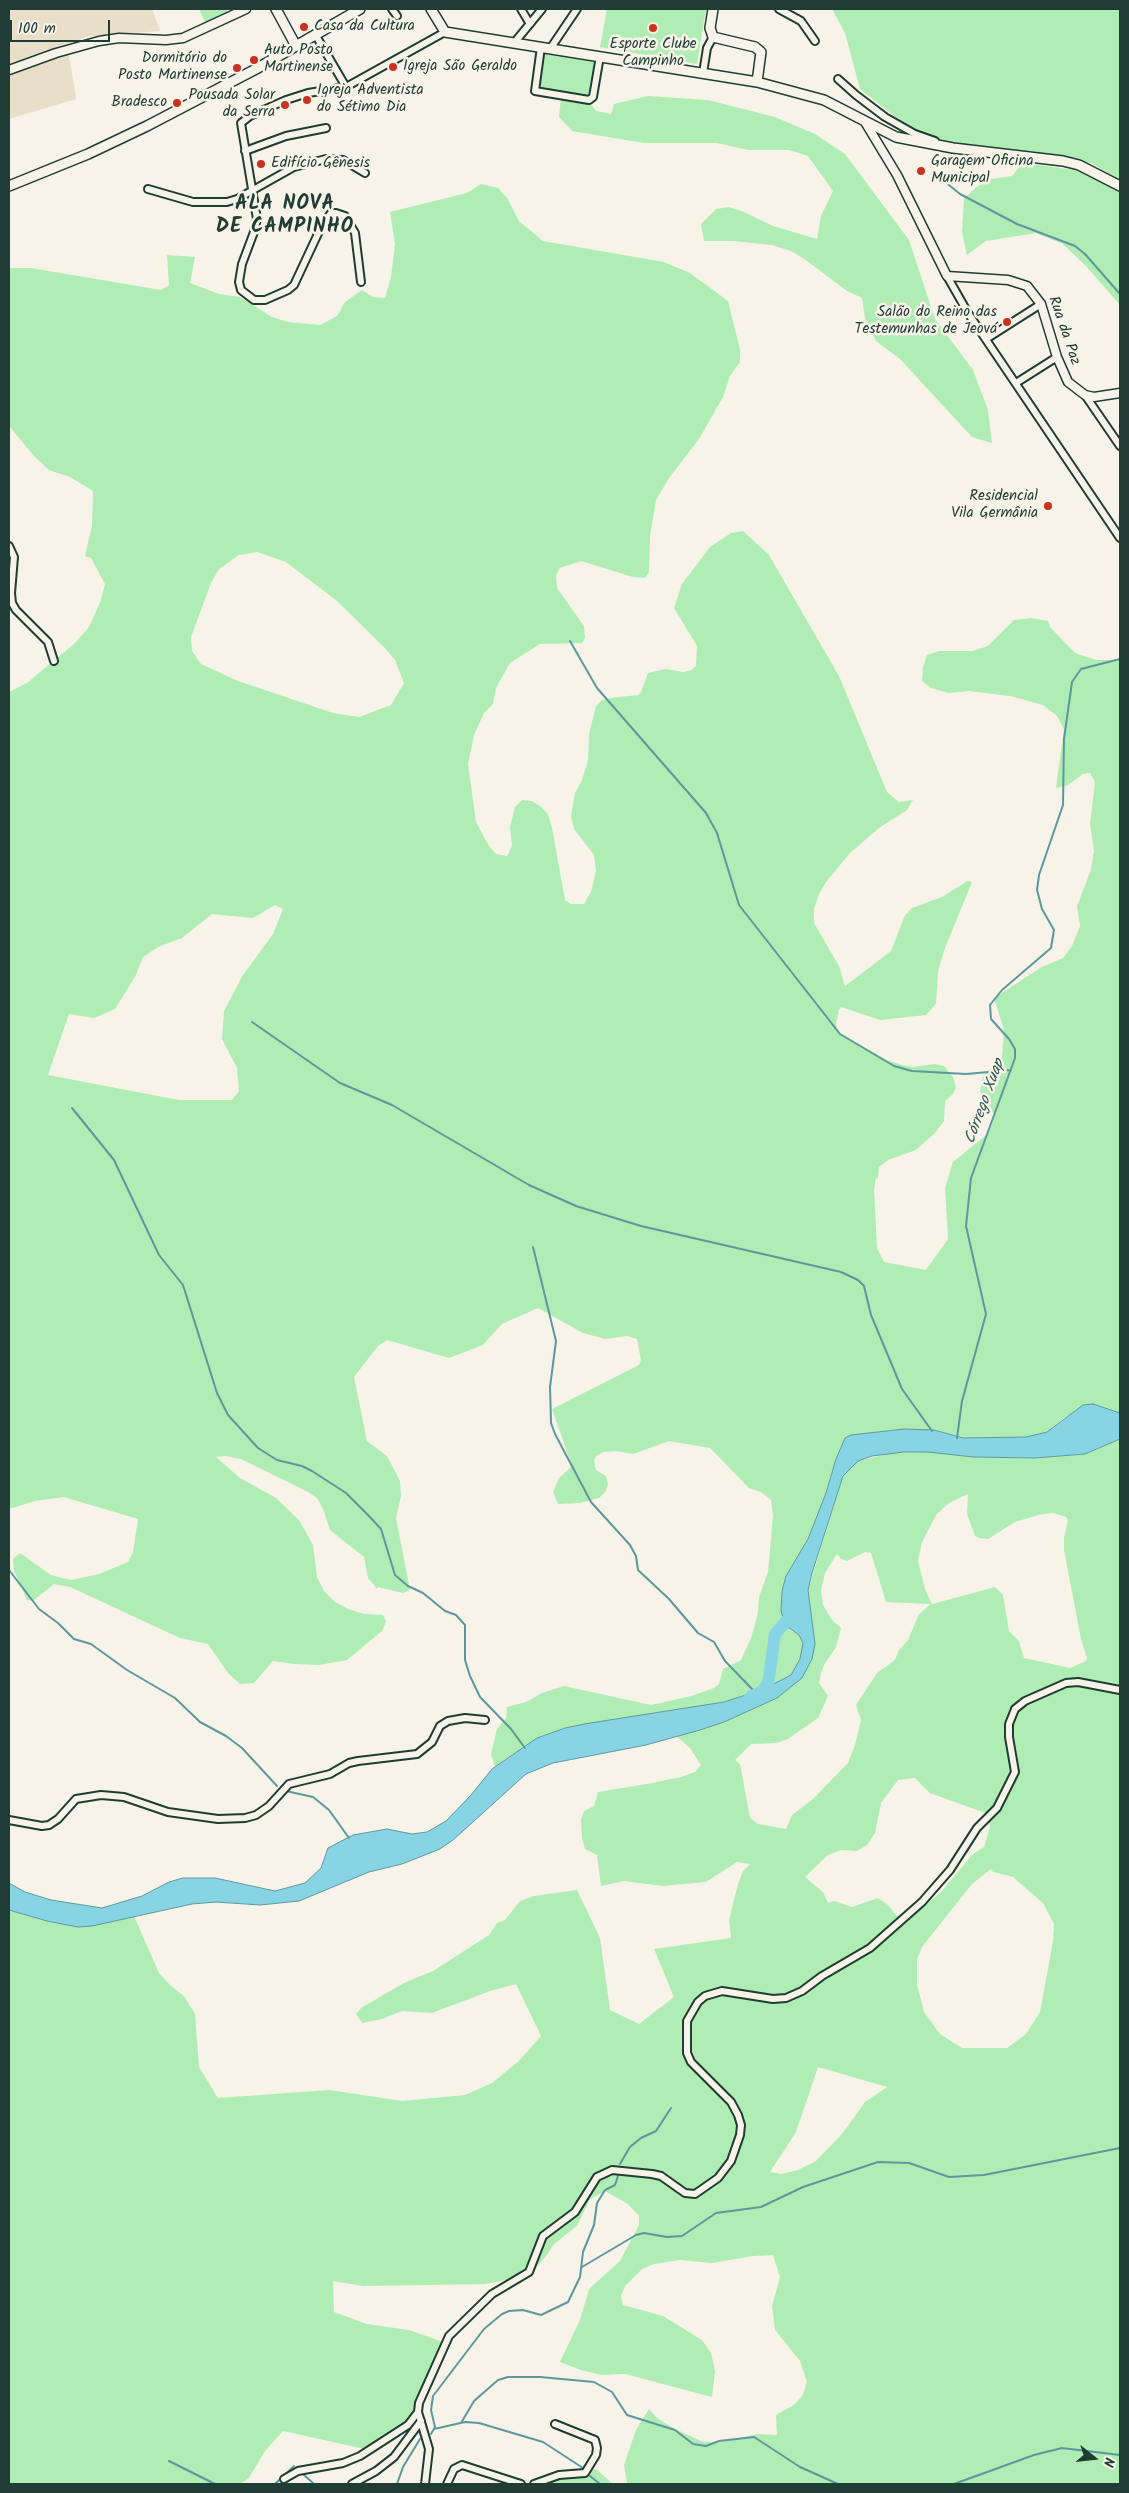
<!DOCTYPE html>
<html>
<head>
<meta charset="utf-8">
<style>
  body { margin:0 }
  #map { position:relative; width:1129px; height:2493px; overflow:hidden; background:#f7f3e8; font-family:Kalam,sans-serif }
  canvas { display:block }
  .frame { position:absolute; inset:0; border:10px solid #1f3d34; pointer-events:none }
  .north { position:absolute; left:1069px; top:2433px; width:50px; height:50px; -webkit-text-stroke:4px #f7f3e8; paint-order:stroke; rotate:106deg; font-size:14px; font-weight:700; line-height:20px; text-align:center; color:#1f3d34 }
  .north::after { content:''; display:block; margin:auto; width:18px; height:22px; background:#1f3d34; clip-path:polygon(50% 0,100% 100%,50% 72%,0 100%) }
  .scale { position:absolute; left:10px; top:20px; width:100px; height:22px; box-sizing:border-box; border:2px solid #1f3d34; border-top:0; padding-left:6px; font-size:15px; line-height:18px; white-space:nowrap; color:#1f3d34; -webkit-text-stroke:4px #f7f3e8; paint-order:stroke }
</style>
</head>
<body>
<div id="map">
<canvas width="1129" height="2493"></canvas>
<div class="frame"></div>
<div class="north">N</div>
<div class="scale">100 m</div>
</div>
<script>
const ctx = document.querySelector('canvas').getContext('2d');
ctx.lineJoin = 'round';
function fillPath(path, color) {
  ctx.fillStyle = color;
  ctx.fill(path, 'evenodd');
}
function poly(rows) {
  const path = new Path2D();
  for (const r of rows) {
    path.moveTo(r[0], r[1]);
    for (let i = 2; i < r.length; i += 2) path.lineTo(r[i], r[i + 1]);
  }
  return path;
}
function trace(path, color, width, dash) {
  ctx.strokeStyle = color;
  ctx.lineWidth = width;
  ctx.lineCap = dash ? 'butt' : 'round';
  ctx.setLineDash(dash || []);
  ctx.stroke(path);
}
function label(font, color, halo, rows, align = 'center') {
  ctx.font = font + ' Kalam,sans-serif';
  ctx.lineWidth = 5;
  ctx.setLineDash([]);
  ctx.textBaseline = 'middle';
  ctx.strokeStyle = halo;
  ctx.fillStyle = color;
  for (const [text, x, y, turn = 0] of rows) {
    ctx.save();
    ctx.translate(x, y);
    ctx.rotate((+turn || 0) * Math.PI / 180);
    ctx.textAlign = isNaN(turn) ? turn : align;
    if (halo) ctx.strokeText(text, 0, 0);
    ctx.fillText(text, 0, 0);
    ctx.restore();
  }
}
fillPath(poly([
  [9,9,152,9,160,31,90,36,9,64],
  [69,54,76,99,9,119,9,76]
]), '#e9dec8');
fillPath(poly([
  [199,9,226,9,228,13,206,24],
  [607,9,706,9,697,64,600,47],
  [832,9,1120,9,1120,180,1091,163,957,145,912,130,860,89,845,33],
  [543,54,595,62,591,95,588,97,538,89],
  [648,96,708,100,775,117,815,134,845,154,909,240,935,319,973,370,988,410,992,443,972,437,900,359,876,341,865,318,862,298,847,291,803,258,791,251,772,245,733,241,704,241,701,224,716,209,729,207,744,212,773,226,817,239,821,216,833,191,808,156,789,150,748,150,717,143,644,143,572,131,559,117,561,98,591,104,596,111,611,114,614,104],
  [1017,162,1082,171,1120,191,1120,305,1086,266,1063,244,1036,233,986,241,967,255,962,232,964,199,976,187,990,179,1012,176,1019,167],
  [481,184,498,188,507,198,519,221,543,241,664,262,690,273,728,301,740,350,740,362,730,376,723,397,699,439,669,478,656,500,650,536,649,572,645,578,633,577,581,561,560,568,556,575,557,588,584,626,585,638,582,643,540,644,510,663,496,688,493,704,484,713,474,735,468,764,476,822,487,843,496,854,507,856,512,846,510,827,515,807,522,800,532,801,541,807,548,814,552,828,565,900,571,904,584,904,591,892,596,871,594,855,574,829,571,816,575,793,582,780,588,761,589,734,596,706,602,700,610,698,638,695,641,692,648,673,666,669,683,672,692,670,696,666,697,646,674,608,682,584,710,547,731,533,743,531,769,555,839,676,887,792,899,802,913,800,907,810,879,828,850,853,826,882,819,894,814,909,814,923,839,966,845,986,891,951,905,915,912,908,944,896,967,881,972,882,945,948,938,971,936,1004,926,1015,880,1020,841,1007,839,1010,836,1024,838,1033,887,1060,902,1065,912,1067,935,1064,944,1066,953,1077,956,1087,953,1094,945,1101,944,1121,935,1133,916,1150,888,1160,879,1167,878,1179,876,1178,874,1189,877,1248,884,1262,926,1270,948,1239,945,1188,953,1162,986,1135,992,1125,994,1114,980,1092,983,1076,1002,1057,1004,1030,994,998,1040,968,1063,958,1072,946,1080,926,1077,906,1091,870,1094,851,1090,824,1095,782,1090,773,1083,774,1068,785,1056,788,1064,729,1057,716,1043,705,1010,696,969,691,948,693,931,688,922,681,923,667,927,655,939,651,973,651,988,646,1014,620,1031,618,1048,621,1050,627,1075,653,1096,660,1120,660,1120,1413,1093,1404,1064,1418,1047,1432,1026,1437,963,1438,934,1430,904,1429,851,1435,845,1438,836,1459,826,1493,808,1539,786,1576,782,1591,781,1611,790,1630,799,1635,803,1643,800,1659,791,1675,764,1689,724,1702,565,1728,537,1738,495,1767,491,1754,497,1729,506,1718,507,1707,526,1702,542,1693,564,1686,651,1705,691,1696,714,1688,719,1684,723,1669,741,1660,751,1638,758,1613,759,1597,768,1572,773,1516,771,1500,761,1492,749,1488,710,1448,669,1441,633,1454,616,1451,603,1452,596,1456,594,1461,596,1470,606,1476,608,1485,605,1492,599,1498,580,1503,558,1504,553,1492,559,1478,572,1466,552,1409,639,1365,641,1360,637,1339,627,1336,605,1339,583,1333,538,1308,502,1324,483,1345,449,1358,387,1340,378,1346,354,1377,367,1441,387,1456,400,1481,401,1496,396,1518,410,1590,403,1593,378,1587,377,1589,368,1578,364,1557,330,1530,323,1509,317,1498,308,1492,241,1459,225,1456,216,1457,240,1478,276,1498,299,1520,313,1545,317,1577,324,1591,335,1602,348,1609,364,1614,383,1615,386,1622,382,1631,347,1660,319,1665,294,1664,273,1661,254,1683,240,1684,228,1673,208,1644,180,1638,70,1587,54,1584,33,1601,27,1600,14,1571,13,1559,20,1553,51,1575,71,1580,99,1574,128,1562,133,1552,138,1519,64,1497,35,1501,9,1509,9,692,27,683,75,643,89,627,101,600,105,584,91,558,85,556,92,526,93,491,70,477,49,470,34,456,9,426,9,268,31,268,161,290,169,285,167,255,195,257,190,283,219,294,240,297,272,317,288,322,320,325,337,316,345,302,362,290,373,297,385,298,391,277,395,244,390,212,467,193],
  [257,552,286,562,337,601,384,647,395,660,404,683,391,705,359,717,333,713,238,681,201,664,192,651,191,637,211,583,219,569,239,555],
  [275,905,283,909,273,934,243,975,224,1011,222,1039,237,1068,239,1091,232,1100,179,1100,48,1075,69,1014,94,1018,115,1009,135,977,143,957,158,947,182,938,212,914,253,918],
  [1120,1439,1120,2484,627,2484,624,2465,636,2430,649,2409,657,2418,673,2428,701,2441,717,2443,758,2434,777,2435,776,2415,794,2405,803,2395,807,2382,800,2361,775,2330,772,2306,780,2277,773,2255,753,2256,712,2263,680,2260,654,2264,642,2269,625,2286,621,2296,623,2305,663,2316,702,2340,711,2353,715,2371,712,2397,625,2374,601,2375,581,2370,560,2362,580,2320,589,2289,620,2261,639,2225,639,2216,628,2204,605,2191,590,2199,577,2226,554,2244,547,2255,532,2272,516,2278,485,2284,429,2285,363,2286,333,2281,334,2312,367,2324,409,2330,446,2343,413,2420,365,2449,283,2431,265,2451,249,2478,240,2484,9,2484,9,1910,47,1921,78,1927,134,1916,159,1973,170,1985,184,1996,195,2014,199,2067,218,2098,329,2090,402,2101,465,2095,492,2083,519,2061,541,2036,516,1984,490,1991,432,2013,402,2011,382,2019,362,2023,356,2014,361,2008,404,1983,433,1971,489,1935,497,1923,505,1920,520,1901,534,1896,577,1890,600,1938,610,2010,639,2024,674,1997,654,1949,731,1938,729,1920,738,1884,743,1871,750,1864,737,1862,706,1882,662,1886,624,1881,601,1886,597,1855,585,1849,582,1839,581,1819,584,1811,594,1806,598,1792,647,1784,681,1777,695,1772,701,1765,690,1748,676,1736,724,1722,777,1698,802,1678,815,1644,808,1590,843,1476,858,1461,891,1453,928,1452,973,1457,1035,1458,1085,1454],
  [968,1494,967,1514,975,1536,979,1538,988,1539,1015,1522,1042,1514,1053,1513,1066,1517,1068,1521,1064,1537,1064,1550,1081,1639,1087,1658,1086,1661,1070,1668,1024,1658,1019,1641,1009,1631,1003,1595,995,1587,932,1604,925,1589,918,1561,922,1542,936,1515,949,1503],
  [865,1552,871,1553,886,1602,931,1604,919,1614,908,1640,899,1650,895,1660,877,1673,856,1705,861,1720,855,1745,848,1763,812,1800,792,1815,786,1829,758,1824,750,1818,740,1764,735,1760,751,1744,777,1743,788,1739,818,1718,828,1696,819,1683,821,1673,824,1665,836,1647,841,1628,832,1620,823,1605,821,1590,825,1573,837,1554,841,1559,847,1561],
  [915,1778,930,1793,988,1814,990,1827,984,1847,973,1854,940,1893,907,1920,896,1915,888,1905,878,1898,852,1907,834,1901,828,1903,823,1892,805,1877,828,1855,841,1850,857,1851,867,1845,875,1833,881,1803,898,1780],
  [991,1869,993,1872,1013,1877,1043,1903,1054,1924,1053,1941,1040,2012,1026,2034,1007,2048,962,2048,940,2034,924,2012,917,1984,917,1960,922,1947,972,1884],
  [818,2067,887,2087,865,2102,842,2134,816,2161,798,2170,781,2174,770,2172,796,2132],
  [596,2469,613,2484,548,2484,555,2479,577,2476]
]), '#b0edb4');
const water = poly([
  [1093,1404,1120,1413,1120,1439,1085,1454,1035,1458,973,1457,928,1452,904,1452,872,1456,858,1461,843,1476,812,1573,808,1590,815,1644,812,1659,802,1678,777,1698,724,1722,700,1730,646,1745,553,1763,526,1774,453,1840,440,1849,402,1864,369,1872,299,1901,260,1905,216,1902,192,1904,92,1926,78,1927,47,1921,9,1910,9,1883,25,1892,51,1900,102,1908,142,1896,169,1882,183,1878,215,1878,275,1891,305,1883,321,1868,328,1848,353,1835,387,1829,412,1834,427,1832,446,1821,471,1795,492,1769,537,1738,565,1728,584,1724,724,1702,764,1689,791,1675,800,1659,803,1643,799,1635,785,1625,781,1611,782,1591,786,1576,808,1539,826,1493,836,1459,845,1438,851,1435,904,1429,934,1430,963,1438,1026,1437,1047,1432,1083,1405,1093,1404]
]);
fillPath(water, '#87d5e4');
trace(water, '#5d989e', 1);
trace(poly([
  [944,181,960,194,1017,224,1075,246,1085,254,1120,294],
  [570,641,597,688,706,813,717,833,739,905,840,1034,894,1066,912,1071,966,1074,1011,1070],
  [252,1022,340,1083,392,1105,529,1185,576,1206,641,1226,841,1272,858,1280,864,1286,871,1315,902,1389,932,1431],
  [72,1108,114,1160,159,1255,183,1285,217,1393,228,1415,258,1448,277,1460,302,1466,312,1471,346,1493,369,1516,381,1529,395,1575,408,1586,423,1593,445,1611,456,1615,465,1625,465,1660,470,1676,480,1697,511,1729,525,1748],
  [533,1247,556,1341,550,1387,551,1423,555,1434,591,1502,630,1545,636,1556,638,1570,669,1599,698,1633,714,1642,725,1661,752,1689,753,1695],
  [957,1438,962,1401,986,1314,966,1226,971,1178,1015,1058,1015,1049,1009,1039,991,1019,990,1005,1002,990,1051,948,1054,930,1042,909,1037,890,1039,875,1063,805,1064,739,1072,682,1081,669,1120,659],
  [9,1570,39,1609,58,1623,74,1639,91,1644,127,1670,175,1698,200,1722,226,1736,242,1748,277,1786],
  [286,1791,313,1797,329,1810,349,1838],
  [620,2164,630,2147,641,2138,656,2131,671,2108],
  [582,2267,636,2235,644,2233,667,2237,682,2236,716,2213,761,2207,803,2187,878,2162,909,2163,949,2177,984,2175,1120,2148],
  [461,2423,474,2401,498,2380,508,2377,540,2377,594,2382,612,2392,627,2415,675,2430,693,2444,706,2446,719,2441,754,2437,800,2467,838,2484],
  [434,2429,465,2422,479,2423,543,2442,583,2468],
  [431,2434,435,2427,431,2410,433,2396,484,2329,502,2314,509,2311,523,2310,541,2315,568,2302,580,2277,583,2252,594,2225,597,2203,605,2190,615,2185,618,2176],
  [169,2461,215,2484],
  [304,2475,314,2484],
  [590,2476,600,2484],
  [275,2484,294,2466],
  [397,2484,403,2467,420,2439],
  [954,2484,1034,2455,1062,2448,1120,2455]
]), '#5d989e', 2);
trace(poly([
  [750,1697,762,1691,768,1684,775,1634,795,1611]
]), '#87d5e4', 12);
const minor = poly([
  [392,9,397,16],
  [521,9,530,24],
  [779,9,801,21,815,41],
  [315,34,346,87],
  [514,43,542,9],
  [541,47,535,91,589,100,593,97,600,56],
  [550,49,577,9],
  [703,73,707,48,713,37],
  [838,79,856,95,885,117,915,134,935,141],
  [245,151,286,136,326,128],
  [148,189,193,202,227,202,237,199,294,167,326,159,343,160,365,173],
  [947,276,968,313,1120,538],
  [361,282,355,233,345,216,336,213,331,213,323,223,294,285,288,290,265,300,254,300,241,290,239,282,242,264,254,232,257,219,241,123,250,116,286,100,308,93,346,87,445,32],
  [986,339,1041,304],
  [1016,383,1057,357],
  [1085,395,1120,446],
  [9,546,14,557,11,593,12,603,16,610,48,642,54,661],
  [9,1820,42,1826,49,1825,58,1819,76,1799,101,1795,124,1797,168,1812,218,1819,245,1818,256,1815,269,1806,289,1784,330,1774,349,1763,358,1761,417,1754,432,1742,440,1726,448,1721,465,1718,485,1720],
  [284,2479,298,2471,343,2463,360,2456,408,2425,418,2412],
  [352,2484,376,2471,394,2457,421,2421],
  [425,2484,429,2449,418,2412,419,2403,449,2336,492,2294,529,2272,543,2236,575,2212,597,2177,612,2170,652,2174,661,2176,685,2193,695,2194,718,2178,731,2161,740,2135,741,2125,738,2115,731,2102,691,2062,687,2053,687,2021,698,2002,705,1996,722,1991,773,1999,786,1998,802,1991,822,1976,870,1948,922,1902,950,1870,977,1828,997,1808,1015,1772,1009,1737,1009,1724,1015,1709,1025,1701,1066,1683,1078,1682,1120,1690],
  [447,2484,454,2469,462,2465,521,2484],
  [534,2484,559,2475,585,2473,596,2455,597,2448,595,2440,555,2424]
]);
const tertiary = poly([
  [9,70,56,53,99,41,119,38,166,40,183,38,246,9],
  [865,122,897,175,947,276,1008,280,1027,286,1041,304,1057,357,1068,382,1085,395,1094,397,1120,393]
]);
const secondary = poly([
  [276,9,296,46],
  [431,9,445,32,757,82,824,100,896,137,953,148,1063,161,1079,165,1120,186],
  [713,9,710,28,713,37,755,47,761,52,757,82],
  [9,186,88,154,147,126,256,69,360,9]
]);
trace(minor, '#1f3d34', 10);
trace(tertiary, '#1f3d34', 11);
trace(secondary, '#1f3d34', 12);
trace(minor, '#f7f3e8', 6);
trace(tertiary, '#f7f3e8', 8);
trace(secondary, '#f7f3e8', 9);
for (const [x, y, r, color] of [
  [304,27,5,"#c8321e"],
  [653,28,5,"#c8321e"],
  [254,60,5,"#c8321e"],
  [393,67,5,"#c8321e"],
  [237,68,5,"#c8321e"],
  [307,100,5,"#c8321e"],
  [177,103,5,"#c8321e"],
  [285,105,5,"#c8321e"],
  [261,164,5,"#c8321e"],
  [921,171,5,"#c8321e"],
  [1007,322,5,"#c8321e"],
  [1048,506,5,"#c8321e"]
]) {
  const dot = new Path2D();
  dot.arc(x, y, r, 0, 2 * Math.PI);
  ctx.fillStyle = color;
  ctx.fill(dot);
  trace(dot, '#f7f3e8', 2);
}
label('15px', '#1f3d34', '#f7f3e8', [
  ["Casa da Cultura",314,27],
  ["Esporte Clube",653,45,"center"],
  ["Campinho",653,62,"center"],
  ["Auto Posto",264,51],
  ["Martinense",264,68],
  ["Dormitório do",227,59,"right"],
  ["Posto Martinense",227,76,"right"],
  ["Igreja São Geraldo",403,67],
  ["Igreja Adventista",317,91],
  ["do Sétimo Dia",317,108],
  ["Pousada Solar",275,96,"right"],
  ["da Serra",275,113,"right"],
  ["Bradesco",167,103,"right"],
  ["Garagem Oficina",931,162],
  ["Municipal",931,179],
  ["Edifício Gênesis",271,164],
  ["Salão do Reino das",997,313,"right"],
  ["Testemunhas de Jeová",997,330,"right"],
  ["Residencial",1038,497,"right"],
  ["Vila Germânia",1038,514,"right"]
], 'left');
label('15px', '#1f3d34', '#f7f3e8', [
  ["Rua da Paz",1063,331,71]
]);
label('italic 16px', '#345b57', '#f7f3e8', [
  ["Córrego Xuap",986,1102,-70]
]);
ctx.letterSpacing = '1px';
label('bold 20px', '#1f3d34', '#f7f3e8', [
  ["ALA NOVA",285,206],
  ["DE CAMPINHO",285,229]
]);
ctx.letterSpacing = '0px';
</script>
</body>
</html>
